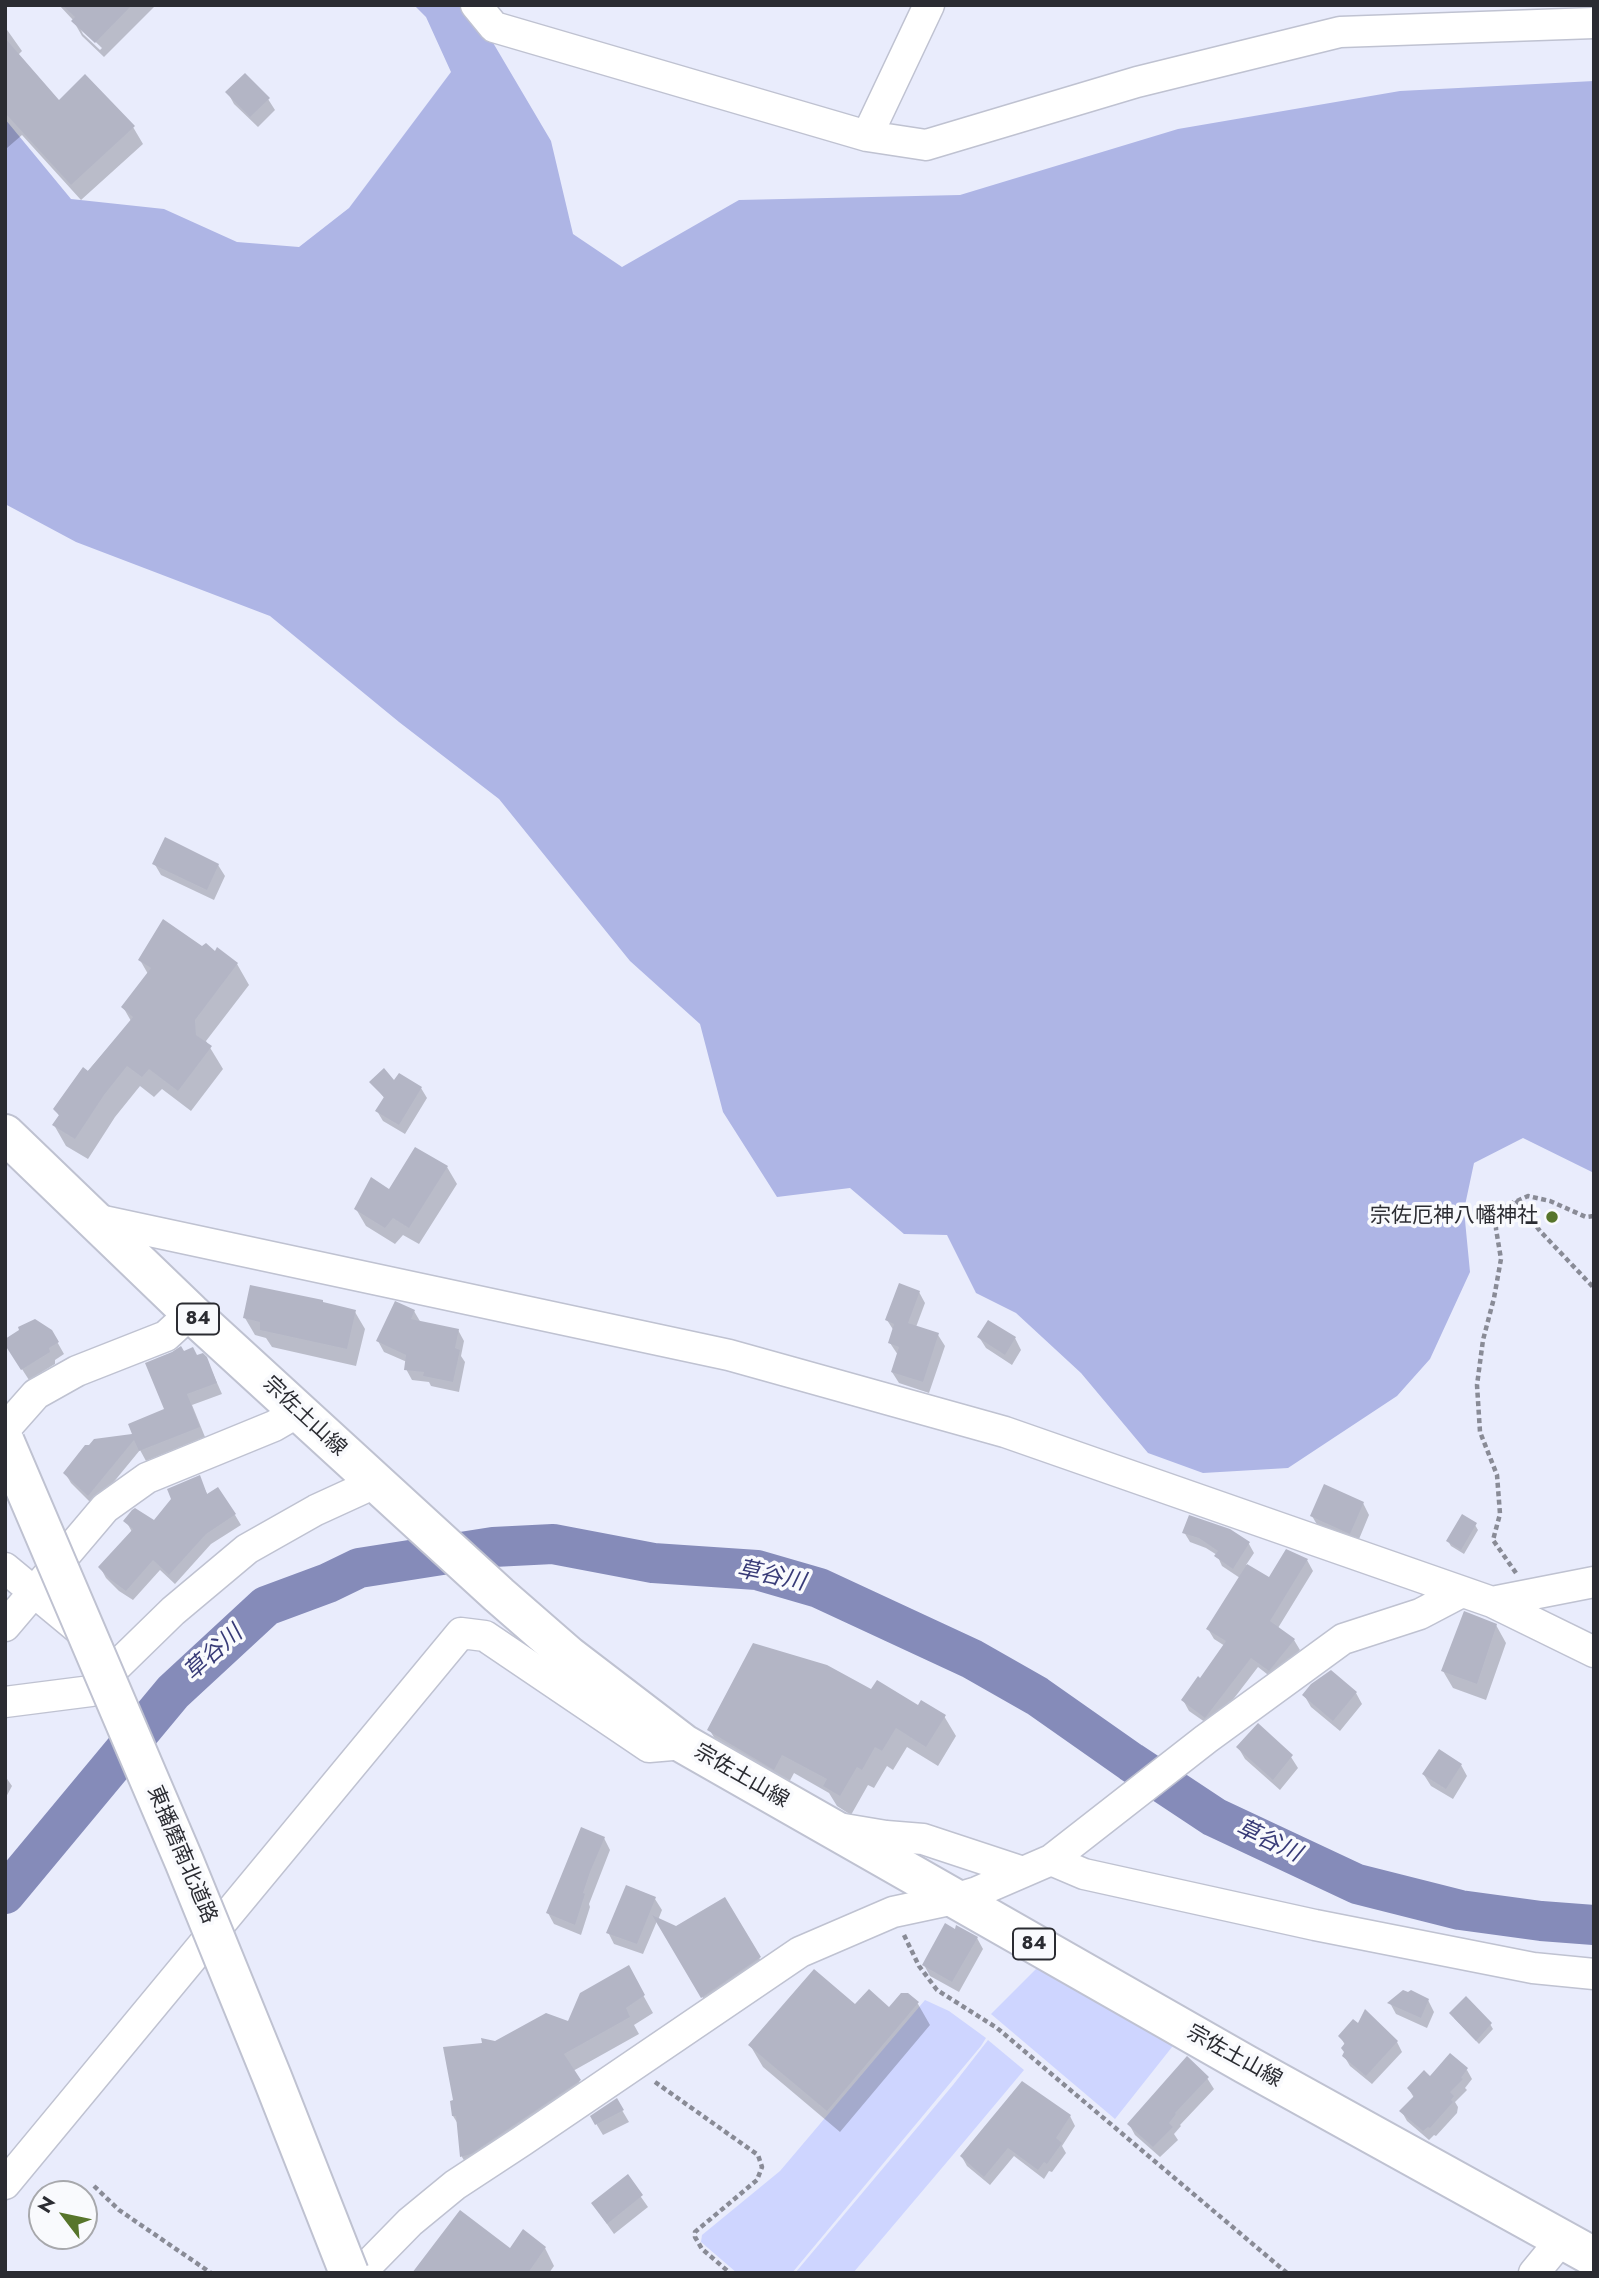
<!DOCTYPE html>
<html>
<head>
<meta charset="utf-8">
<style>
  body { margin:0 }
  #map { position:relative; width:1599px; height:2278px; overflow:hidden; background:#e9ecfc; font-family:Jost,sans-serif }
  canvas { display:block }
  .frame { position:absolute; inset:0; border:7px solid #2b2c32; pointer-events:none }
  .north { position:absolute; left:28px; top:2180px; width:70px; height:70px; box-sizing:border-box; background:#f9fafd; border:2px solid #a7a8ac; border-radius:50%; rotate:302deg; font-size:19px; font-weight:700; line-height:28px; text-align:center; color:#2b2c32 }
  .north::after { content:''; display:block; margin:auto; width:24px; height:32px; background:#57752b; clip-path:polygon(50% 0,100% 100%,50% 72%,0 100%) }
</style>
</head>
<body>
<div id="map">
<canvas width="1599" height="2278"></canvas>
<div class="frame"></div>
<div class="north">N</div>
</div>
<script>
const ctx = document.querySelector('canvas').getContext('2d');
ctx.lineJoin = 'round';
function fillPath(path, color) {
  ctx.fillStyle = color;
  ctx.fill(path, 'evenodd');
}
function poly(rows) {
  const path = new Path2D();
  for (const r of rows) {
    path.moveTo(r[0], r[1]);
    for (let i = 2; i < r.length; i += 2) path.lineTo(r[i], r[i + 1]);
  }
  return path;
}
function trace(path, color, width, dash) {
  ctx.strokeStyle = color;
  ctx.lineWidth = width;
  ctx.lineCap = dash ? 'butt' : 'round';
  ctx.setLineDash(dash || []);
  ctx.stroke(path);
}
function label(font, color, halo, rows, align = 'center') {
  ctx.font = font + ' Jost,"Noto Sans JP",sans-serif';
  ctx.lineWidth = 7;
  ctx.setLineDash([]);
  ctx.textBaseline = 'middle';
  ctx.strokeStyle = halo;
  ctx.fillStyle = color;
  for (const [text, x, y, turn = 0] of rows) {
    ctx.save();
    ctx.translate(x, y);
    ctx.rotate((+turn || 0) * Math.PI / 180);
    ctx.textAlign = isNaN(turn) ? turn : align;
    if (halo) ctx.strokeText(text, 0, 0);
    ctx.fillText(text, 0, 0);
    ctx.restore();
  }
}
fillPath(poly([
  [1039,1966,1176,2042,1115,2119,991,2014],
  [925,2000,949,2011,986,2038,981,2046,792,2273,737,2273,701,2242,702,2235,780,2171],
  [988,2040,1024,2070,952,2156,853,2273,795,2273,953,2085]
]), '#ced5ff');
fillPath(poly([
  [414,5,462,5,492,41,551,141,573,234,622,267,739,200,960,195,1178,129,1400,91,1594,81,1594,1173,1523,1138,1474,1163,1464,1210,1470,1272,1430,1359,1397,1396,1288,1468,1203,1473,1148,1453,1081,1373,1016,1313,976,1293,947,1235,904,1234,850,1188,777,1197,723,1112,700,1024,630,961,499,799,399,722,270,616,76,542,5,504,5,119,71,199,164,209,237,242,299,247,349,208,451,72,426,17]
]), '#aeb5e5');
fillPath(poly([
  [59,5,156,5,104,57,82,36,73,20],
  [79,26,102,48,100,50,83,34],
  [5,27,22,51,18,55,59,102,133,127,143,144,81,200,22,135,7,148,5,146],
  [228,93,268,99,275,110,258,127,234,104],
  [154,863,218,865,225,876,214,900,161,875],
  [202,949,237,964,249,985,206,1041,223,1069,191,1111,162,1089,154,1097,140,1086,115,1117,88,1159,66,1146,54,1125,60,1117,55,1109,131,1021,123,1007,148,974,140,960],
  [372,1082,395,1083,421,1088,427,1098,405,1134,383,1121,377,1111,385,1099],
  [447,1167,457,1184,419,1244,403,1235,395,1244,366,1226,356,1209,389,1191],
  [919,1292,925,1303,916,1327,938,1335,945,1346,929,1393,899,1383,892,1372,898,1355,890,1343,894,1331,887,1320],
  [414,1311,421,1323,458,1330,464,1341,461,1356,465,1362,459,1392,431,1386,429,1382,412,1380,406,1369,407,1362,384,1352,378,1341],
  [355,1312,365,1329,356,1366,272,1347,266,1338,255,1335,245,1318],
  [51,1331,64,1354,55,1360,55,1364,29,1380,11,1352],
  [979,1337,1015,1338,1021,1350,1012,1365,986,1348],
  [183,1353,206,1358,222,1394,192,1405,205,1437,146,1461,140,1450,94,1506,71,1483,65,1473,134,1435,166,1410],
  [199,1477,208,1496,235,1515,241,1525,211,1544,175,1584,160,1570,133,1600,119,1591,106,1578,100,1567,132,1532,126,1521,155,1522],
  [1363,1503,1369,1515,1357,1544,1319,1528,1312,1516],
  [1475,1525,1478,1530,1464,1554,1451,1546,1448,1541],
  [1184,1532,1249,1544,1254,1553,1246,1565,1270,1579,1307,1560,1313,1571,1278,1628,1294,1640,1300,1650,1276,1681,1258,1667,1212,1727,1189,1711,1183,1700,1201,1680,1225,1646,1214,1639,1208,1629,1240,1578,1222,1566,1217,1555,1206,1548,1190,1542],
  [1496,1625,1506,1643,1486,1700,1453,1688,1443,1671],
  [871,1692,944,1716,956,1736,938,1766,907,1747,893,1770,887,1766,874,1788,868,1785,851,1815,837,1806,829,1793,794,1773,786,1788,721,1749,709,1729],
  [1356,1693,1362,1704,1340,1731,1311,1707,1304,1695],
  [1238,1747,1291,1757,1298,1768,1280,1790,1245,1759],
  [1461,1765,1467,1776,1453,1799,1431,1786,1424,1775],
  [5,1776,12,1786,5,1799],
  [604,1838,610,1850,589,1904,590,1907,581,1935,554,1924,548,1913],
  [655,1899,662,1910,658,1920,676,1928,725,1900,767,1971,710,2010,657,1921,643,1954,614,1944,608,1932],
  [977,1938,983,1949,959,1992,930,1976,924,1965],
  [628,1968,653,2013,634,2025,639,2034,573,2071,589,2097,472,2173,462,2157,458,2124,453,2116,495,2043,569,2024],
  [907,1995,918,2004,930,2025,840,2132,763,2067,750,2045,855,2006,890,2009],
  [1428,2000,1434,2012,1427,2028,1396,2014,1390,2003],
  [1454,2018,1490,2024,1493,2029,1479,2044],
  [1340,2036,1397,2042,1402,2052,1372,2084,1350,2066,1344,2056,1345,2045],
  [1467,2070,1472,2079,1465,2088,1467,2090,1455,2102,1458,2107,1457,2113,1436,2136,1434,2135,1429,2140,1407,2121,1402,2112,1414,2098,1409,2089,1430,2078],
  [1207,2078,1214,2089,1180,2125,1181,2126,1174,2134,1178,2140,1160,2157,1135,2135,1129,2124],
  [616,2100,629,2122,603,2135,592,2117],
  [1070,2116,1075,2126,1062,2146,1066,2153,1052,2172,1049,2171,1044,2179,1014,2156,990,2185,967,2166,962,2157],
  [627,2177,648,2207,614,2234,600,2214],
  [545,2248,554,2266,549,2273,415,2273,510,2250]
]), '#0003');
trace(poly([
  [5,1894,173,1692,266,1606,328,1583,359,1568,493,1547,553,1544,653,1563,757,1570,819,1588,972,1659,1037,1696,1131,1762,1214,1817,1357,1884,1460,1910,1541,1921,1594,1925]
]), '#858bb9', 40);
fillPath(poly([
  [62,5,132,5,95,43,71,21,75,17],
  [5,38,59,100,85,74,135,126,71,185,5,113],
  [245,73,270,98,250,117,225,92],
  [165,837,219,864,207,890,152,864],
  [163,919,202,946,206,943,215,951,217,947,238,963,195,1020,196,1035,212,1046,178,1091,149,1069,142,1077,127,1066,104,1095,75,1139,52,1125,59,1115,53,1109,83,1067,88,1071,133,1017,121,1007,151,968,138,960],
  [384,1068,394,1080,399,1073,422,1087,399,1125,375,1111,384,1097,369,1082],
  [415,1147,448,1166,409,1228,393,1218,385,1228,354,1209,371,1177,389,1189],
  [899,1283,920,1291,908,1323,939,1333,923,1382,891,1372,899,1347,888,1343,894,1324,885,1320],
  [250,1285,323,1300,323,1302,356,1310,347,1349,260,1330,260,1322,243,1318],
  [395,1301,415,1310,411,1319,459,1329,455,1348,460,1350,453,1382,423,1376,424,1372,404,1370,406,1355,376,1341],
  [35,1319,52,1330,59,1342,49,1348,50,1352,21,1370,5,1345,5,1339,19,1330,18,1327],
  [988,1320,1016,1337,1005,1355,977,1337],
  [181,1346,184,1351,193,1347,197,1355,203,1353,207,1357,217,1383,187,1394,200,1427,139,1451,134,1440,88,1496,63,1473,85,1445,89,1445,94,1439,132,1434,128,1424,164,1409,145,1363,172,1352],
  [200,1475,207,1494,218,1487,236,1514,206,1534,169,1575,153,1560,126,1591,111,1580,98,1567,133,1529,123,1521,132,1510,135,1508,154,1520,171,1499,167,1489],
  [1324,1484,1364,1502,1350,1534,1310,1516],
  [1462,1514,1477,1523,1461,1550,1446,1541],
  [1189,1515,1230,1529,1250,1542,1233,1569,1214,1556,1218,1551,1199,1538,1182,1533],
  [1286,1549,1308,1559,1270,1621,1295,1639,1269,1671,1251,1658,1205,1718,1181,1700,1198,1676,1200,1678,1226,1641,1206,1629,1247,1564,1269,1577],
  [1464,1611,1497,1624,1477,1684,1441,1671],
  [753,1643,827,1665,871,1689,877,1680,918,1705,921,1700,946,1715,926,1747,896,1728,882,1751,875,1747,862,1770,857,1767,840,1796,823,1786,827,1779,782,1755,774,1770,707,1730],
  [1331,1670,1357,1692,1333,1721,1302,1695,1311,1684],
  [1258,1723,1293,1755,1273,1780,1236,1747],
  [1439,1749,1462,1764,1446,1789,1422,1774],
  [581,1827,605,1837,590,1872,583,1893,585,1894,575,1925,546,1913],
  [626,1885,656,1897,637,1944,606,1933],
  [725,1897,761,1957,701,1998,652,1915,676,1926],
  [945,1923,955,1929,956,1925,978,1937,952,1982,922,1965],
  [629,1965,645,1995,626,2008,630,2017,564,2054,581,2080,471,2154,460,2157,456,2116,452,2116,450,2101,453,2100,443,2047,482,2043,481,2038,495,2041,546,2013,568,2021,580,1993],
  [814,1969,855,2004,869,1989,889,2007,901,1993,908,1993,919,2002,827,2111,748,2045],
  [1403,1990,1408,1992,1411,1990,1429,1999,1421,2018,1387,2003],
  [1466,1996,1492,2023,1476,2041,1449,2013],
  [1365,2009,1398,2041,1366,2076,1342,2056,1344,2052,1341,2048,1345,2043,1338,2036,1353,2019,1358,2023],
  [1450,2053,1468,2068,1461,2078,1463,2079,1450,2092,1454,2096,1451,2100,1453,2102,1430,2128,1428,2127,1423,2131,1399,2111,1414,2096,1407,2088,1424,2070,1430,2076],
  [1187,2056,1209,2077,1175,2113,1176,2114,1169,2123,1173,2127,1153,2147,1127,2124],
  [1022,2081,1071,2115,1056,2138,1062,2143,1047,2164,1044,2162,1038,2170,1008,2148,984,2177,960,2156],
  [617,2098,624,2110,595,2125,590,2116],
  [628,2174,643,2195,607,2224,591,2203],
  [460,2210,510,2248,523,2229,546,2247,528,2273,412,2273]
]), '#b3b5c5');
const minor = poly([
  [476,5,494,27,867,136,926,145,1137,82,1340,32,1594,23],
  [867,136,929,5],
  [94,1219,729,1355,1005,1432,1492,1602,1594,1652],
  [5,1429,36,1394,77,1371,166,1336,191,1313],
  [5,1568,86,1635],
  [1492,1602,1594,1582],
  [5,1626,105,1508,147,1478,274,1426,298,1412],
  [5,1702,91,1691,173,1611,247,1549,316,1510,375,1483],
  [844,1829,886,1836,923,1839,1023,1872],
  [1051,1860,1084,1874,1315,1925,1533,1968,1594,1974],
  [5,2184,461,1633,485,1636,649,1747,684,1744],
  [360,2273,410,2222,455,2185,522,2141,800,1952,893,1912,954,1899,977,1892,1051,1860,1206,1739,1343,1639,1420,1614,1460,1593],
  [1534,2273,1562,2239]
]);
const major = poly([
  [5,1134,191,1313,499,1595,569,1656,684,1744,1245,2064,1594,2257]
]);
trace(minor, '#bfc2d1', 33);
trace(major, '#bfc2d1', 42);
trace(poly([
  [1516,1200,1540,1231,1594,1288],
  [1516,1573,1493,1540,1500,1514,1497,1475,1480,1432,1477,1385,1483,1340,1494,1298,1501,1259,1496,1229,1497,1210,1528,1196,1550,1201,1586,1217,1594,1216],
  [904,1935,919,1966,937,1990,997,2028,1287,2273],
  [655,2082,758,2155,762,2167,757,2180,695,2232,695,2237,702,2249,730,2273],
  [94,2186,119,2210,211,2273]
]), '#898b96', 4.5, [5, 3.5]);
trace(minor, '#fff', 30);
trace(major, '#fff', 38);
const highwayBridge = poly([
  [5,1442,184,1861,272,2077,349,2273]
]);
trace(highwayBridge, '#bfc2d1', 42, []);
trace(highwayBridge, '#fff', 38);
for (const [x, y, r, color] of [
  [1552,1217,7,"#57752b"]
]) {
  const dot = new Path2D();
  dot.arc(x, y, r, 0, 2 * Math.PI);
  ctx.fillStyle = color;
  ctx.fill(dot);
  trace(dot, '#f9fafd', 2.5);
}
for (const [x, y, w] of [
  [198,1319,42],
  [1034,1944,42]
]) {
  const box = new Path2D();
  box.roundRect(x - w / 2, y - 15.5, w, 31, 5);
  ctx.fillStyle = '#f9fafd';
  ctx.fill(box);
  trace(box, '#2b2c32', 2);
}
label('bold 19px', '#2b2c32', null, [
  ["84",198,1319],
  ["84",1034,1944]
]);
label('21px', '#2b2c32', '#f9fafd', [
  ["宗佐厄神八幡神社",1538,1217]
], 'right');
label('21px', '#2b2c32', '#f9fafd', [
  ["宗佐土山線",304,1417,43],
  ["宗佐土山線",741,1777,30],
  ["東播磨南北道路",181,1855,67],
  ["宗佐土山線",1234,2057,29]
]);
label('italic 23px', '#383b77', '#f9fafd', [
  ["草谷川",771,1577,12],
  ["草谷川",214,1654,-42],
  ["草谷川",1268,1842,25]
]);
</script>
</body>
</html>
